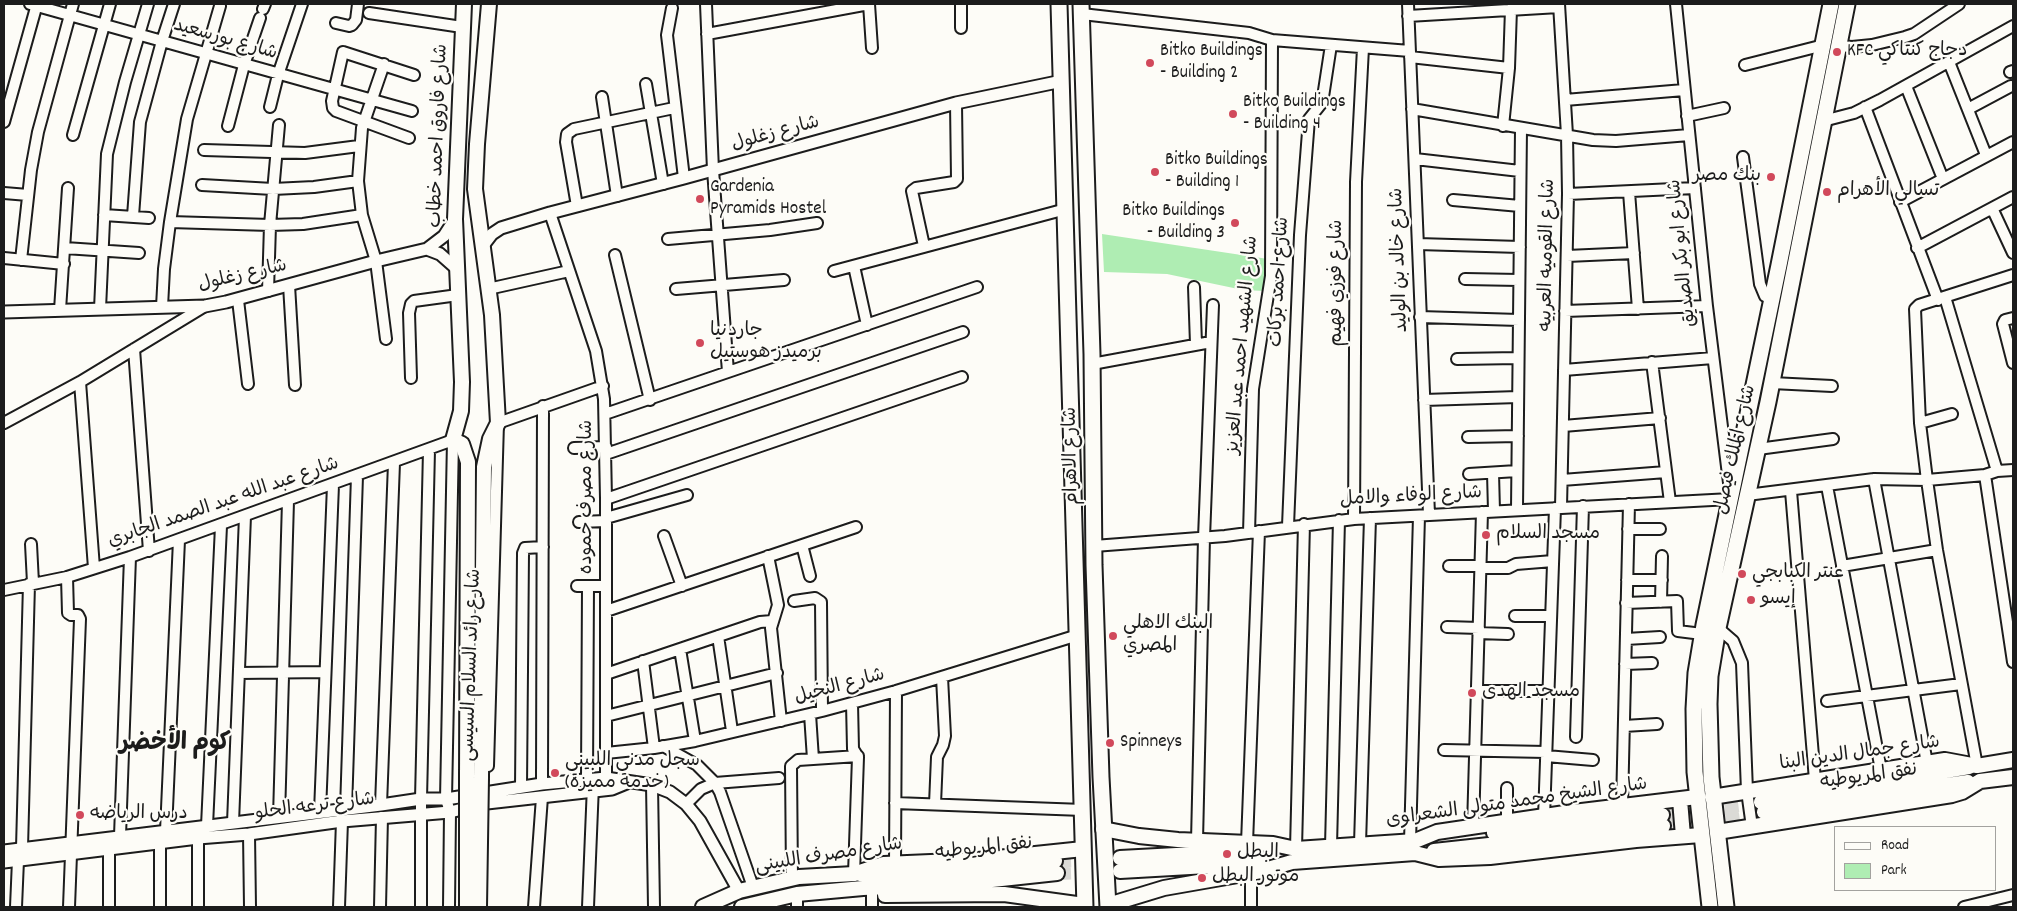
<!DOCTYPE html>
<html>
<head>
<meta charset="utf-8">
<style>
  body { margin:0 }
  #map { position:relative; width:2017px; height:911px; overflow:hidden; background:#fdfcf7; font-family:Dekko,sans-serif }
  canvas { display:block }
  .frame { position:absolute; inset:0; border:5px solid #1c1c1c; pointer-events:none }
  .legend { position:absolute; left:1834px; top:826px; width:162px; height:65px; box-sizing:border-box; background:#fdfcf7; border:1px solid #a3a29f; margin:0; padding:6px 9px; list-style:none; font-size:15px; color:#1c1c1c }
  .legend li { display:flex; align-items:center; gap:10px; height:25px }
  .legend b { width:25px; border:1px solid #a3a29f }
</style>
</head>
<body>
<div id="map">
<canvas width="2017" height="911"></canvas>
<div class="frame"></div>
<ul class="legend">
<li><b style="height:6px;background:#fdfcf7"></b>Road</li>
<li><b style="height:14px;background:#afedb3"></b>Park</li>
</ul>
</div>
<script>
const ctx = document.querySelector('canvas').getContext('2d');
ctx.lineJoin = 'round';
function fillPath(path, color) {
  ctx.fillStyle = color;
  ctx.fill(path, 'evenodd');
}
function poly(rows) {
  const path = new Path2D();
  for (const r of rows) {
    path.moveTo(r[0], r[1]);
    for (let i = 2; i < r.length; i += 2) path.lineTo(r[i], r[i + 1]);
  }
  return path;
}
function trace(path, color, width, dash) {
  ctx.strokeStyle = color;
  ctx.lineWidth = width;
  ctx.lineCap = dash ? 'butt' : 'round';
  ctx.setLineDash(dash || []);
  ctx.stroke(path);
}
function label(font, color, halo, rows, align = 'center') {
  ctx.font = font + ' Dekko,"Playpen Sans Arabic",sans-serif';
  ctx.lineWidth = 4.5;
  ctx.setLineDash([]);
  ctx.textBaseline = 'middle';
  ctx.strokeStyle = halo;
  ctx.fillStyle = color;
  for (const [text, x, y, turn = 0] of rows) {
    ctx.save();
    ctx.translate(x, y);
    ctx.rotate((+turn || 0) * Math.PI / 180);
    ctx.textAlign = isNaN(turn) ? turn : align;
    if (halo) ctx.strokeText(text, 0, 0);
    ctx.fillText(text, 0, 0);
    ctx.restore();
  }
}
fillPath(poly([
  [1102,234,1268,259,1265,291,1243,290,1167,274,1104,272]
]), '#afedb3');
trace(poly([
  [1662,815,1761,802],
  [1663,826,1764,812],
  [1057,861,1117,858],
  [1057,873,1116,871]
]), '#dbdad6', 14, [14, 7]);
const minor = poly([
  [30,4,412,111],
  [706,4,713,170,728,372],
  [869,4,872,48],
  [1408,4,1429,514],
  [1559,4,1567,135,1568,194,1561,507],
  [672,8,667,35,684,178],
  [263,9,265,4],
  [369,13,462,27],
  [1082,14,1249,33,1272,40,1410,51],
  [1408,16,1559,7],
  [336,23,349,26,352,25,356,20,358,4],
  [961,28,961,4],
  [707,34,869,4],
  [1840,46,1852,47,1872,45,1905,37,1914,34,1959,4],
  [1410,57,1509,68],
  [1949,62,1986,155],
  [384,64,362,128,358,181,362,215,376,261,386,339],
  [1745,65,1824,45],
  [2010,72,2013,71],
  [646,84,663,184],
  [1906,86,1943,179],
  [602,97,617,196],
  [1565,100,1684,90],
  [270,107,278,75,302,4],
  [1865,107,1938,300],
  [1412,109,1593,140,1616,141,1689,135],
  [1968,109,2011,86],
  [1687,116,1724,108],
  [1823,121,1854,113,1880,100,2013,26],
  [4,122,37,4],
  [228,126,244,65,260,18],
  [1503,126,1509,68,1511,9],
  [73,135,110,4],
  [409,138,336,111,333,108,332,101,343,52,414,75],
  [204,150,305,153,359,146],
  [1743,157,1760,284,1765,296,1772,300],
  [1415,159,1520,171],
  [202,185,273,189,314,187,358,181],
  [1629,192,1638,309],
  [4,193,28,195],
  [1568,194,1695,188],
  [1453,200,1520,206],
  [1900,202,2013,142],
  [577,206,566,142,567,134,574,129,674,108],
  [1992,208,2013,253],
  [550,213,596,351,604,399,606,499,606,786],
  [104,215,149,218],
  [133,216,140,122,162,41,174,4],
  [170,222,270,225,303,224,362,215],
  [668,239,770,230,817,223],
  [1418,244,1520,247],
  [924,246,912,191,916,188,954,182,957,179,956,103],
  [65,248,139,253],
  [1917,248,2013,197],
  [615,255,650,400],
  [1567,256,1634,253],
  [4,258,64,264],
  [21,260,31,170,38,132,73,4],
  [854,266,867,325],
  [834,271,1066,209],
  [1465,279,1519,280],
  [289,285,295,385],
  [1194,287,1196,344],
  [488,289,569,271],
  [676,289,784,280],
  [268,291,270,225,279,125],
  [1945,297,1997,471],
  [238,300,248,384],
  [162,307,164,269,170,222,187,119,220,6],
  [100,309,107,154,125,82,148,4],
  [60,310,68,188],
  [1565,311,1707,306],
  [1420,317,1519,320],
  [2013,318,2005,320,2003,324,2013,363],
  [134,349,149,551],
  [1457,359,1518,358],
  [1652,362,1670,502],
  [1092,364,1211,342],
  [1564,370,1713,358],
  [411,378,409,313,411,304,414,301,458,295],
  [80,382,94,568],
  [1772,383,1832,386],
  [1424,400,1518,397],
  [605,414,977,287],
  [4,423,80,382,205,306],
  [1920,423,1952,414],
  [1563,426,1660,418],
  [1468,437,1518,436],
  [574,448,606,447],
  [1758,449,1833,439],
  [606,454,963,332],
  [1493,473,1494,511],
  [1469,474,1517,471],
  [1985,475,2013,662],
  [1874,479,1927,763],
  [1562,480,1666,472],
  [1827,486,1881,770],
  [1791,491,1815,780],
  [1747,495,1874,479,1927,480,1985,475,1997,471,2013,470],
  [606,499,962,377],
  [1517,509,1521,129],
  [606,518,687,495],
  [1354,519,1356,182,1363,48],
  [579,522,606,521],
  [1288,526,1300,235,1309,119,1321,104,1323,97,1331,45],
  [1628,529,1660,529],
  [1249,533,1253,389,1271,276,1272,40],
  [664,536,682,586],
  [31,544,33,583],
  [802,545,810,576],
  [1094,546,1225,536,1354,519,1731,499,1707,306,1676,4],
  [768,556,778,605,771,628,781,721],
  [1449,566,1480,566],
  [1842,566,1937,550],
  [1480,568,1508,568,1516,564,1553,561],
  [67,577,68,613,71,615,78,615,80,619,69,907],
  [1627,580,1662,580],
  [577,586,606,586],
  [4,590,67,577,130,557,453,440,446,799,450,812,449,907],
  [794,601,815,598,821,602,822,711],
  [1661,602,1662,556],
  [1626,603,1677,601,1678,631,1702,634],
  [606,611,856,527],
  [1515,616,1551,616],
  [1447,627,1479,628],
  [1718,628,1733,641,1742,663,1747,791,1752,827],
  [1478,633,1508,634],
  [718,636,732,731],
  [1626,639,1660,637],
  [680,649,695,741],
  [643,661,654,748],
  [1625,664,1652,663],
  [239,673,325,672],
  [606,674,760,622,772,621],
  [1477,691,1549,691],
  [1827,701,1961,684],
  [852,703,853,749,858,757,854,874],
  [810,714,813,759],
  [606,716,777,673],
  [1624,726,1657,724],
  [1576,737,1583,506],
  [663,746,697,765,715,783,720,792,753,887],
  [1444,750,1546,752],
  [606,753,654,748,695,741,822,711,896,691,1078,635],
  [1546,756,1593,760],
  [488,766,498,423,603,386],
  [1977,766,1937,550,1927,480,1920,423,1915,309,1919,305,2013,275],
  [587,779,588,586],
  [542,784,543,406],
  [652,785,654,907],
  [521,787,523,553,525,548,543,547],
  [895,803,1083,810],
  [686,804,701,789,715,783,779,778],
  [935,804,937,757,943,745,945,736,942,677],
  [381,805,394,463],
  [1622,806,1629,504],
  [346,809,357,476],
  [320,812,333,485],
  [279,817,288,501],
  [1544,817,1555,508],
  [1507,822,1507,788],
  [233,823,245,516],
  [207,826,221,526],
  [1473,827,1482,512],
  [166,831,179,540],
  [249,834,250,907],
  [120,836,130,557],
  [198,838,198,907],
  [1197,841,1204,538,1213,305],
  [1410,842,1419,516],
  [160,843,160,907],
  [1247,843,1259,531],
  [1360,844,1370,518],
  [1331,846,1339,520],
  [22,848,29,584],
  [1296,849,1304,524],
  [895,864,896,691],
  [1251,873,1251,907],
  [792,878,791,766,798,760,858,756],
  [16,907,18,860],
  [109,907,109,848],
  [339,907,342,821],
  [380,907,382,817],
  [421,907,421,799,429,450],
  [534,907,542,797],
  [588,907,593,785],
  [797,907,797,894],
  [872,907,872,891],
  [1964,907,2013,895]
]);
const tertiary = poly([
  [482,247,492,234,501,228,550,213,684,178,956,103,1062,81],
  [427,249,440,254,457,269],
  [4,312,205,306,226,302,376,261,427,249,444,236,455,219],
  [4,851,381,805,421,799,446,799,542,784,606,778,652,785,670,792,686,804,700,821,739,891],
  [4,862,198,838,249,834,342,821,450,812,487,803,612,789,629,782]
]);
const secondary = poly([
  [464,4,455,219,462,382,461,411,453,440,462,444,468,462,467,778],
  [481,778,484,467,490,439,498,423,492,315,475,189,477,144,489,4],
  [1712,797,1945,760,1977,766,2013,760],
  [1680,800,1683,836],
  [1761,802,1969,767],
  [1764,812,1968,782],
  [1103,829,1139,836,1178,840,1273,844,1296,849,1415,841,1437,832,1565,813,1697,797],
  [1717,832,1952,795,1962,792,1980,781,2013,777],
  [1494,833,1662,815],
  [1434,851,1663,826],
  [1120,858,1252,851],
  [1120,871,1260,863],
  [860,874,883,876,955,874,1055,861],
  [885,895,1004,894,1084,905],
  [1108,905,1164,888,1261,871,1292,862,1415,853,1439,859,1490,857,1636,840,1701,835],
  [703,907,739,891,799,877,854,874,884,864,978,860,1083,849],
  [742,907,797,894,863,888,955,884,1057,873]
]);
const primary = poly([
  [1059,4,1085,907],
  [1081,4,1092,354,1094,565,1101,777,1108,907],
  [1710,907,1695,772,1694,709,1696,673,1704,625,1779,265,1831,4],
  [1726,907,1711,777,1709,704,1710,676,1718,628,1768,402,1847,4]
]);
trace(minor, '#1c1c1c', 14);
trace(tertiary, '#1c1c1c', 15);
trace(secondary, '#1c1c1c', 18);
trace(primary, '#1c1c1c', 19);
trace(minor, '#fdfcf7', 10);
trace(tertiary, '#fdfcf7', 11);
trace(secondary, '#fdfcf7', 14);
trace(primary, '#fdfcf7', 15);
const secondaryBridge = poly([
  [467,778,467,907],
  [479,907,481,778]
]);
trace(secondaryBridge, '#1c1c1c', 18, []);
trace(secondaryBridge, '#fdfcf7', 14);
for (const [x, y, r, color] of [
  [1837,52,5,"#d1495b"],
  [1150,63,5,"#d1495b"],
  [1233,114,5,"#d1495b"],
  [1155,172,5,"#d1495b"],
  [1771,177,5,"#d1495b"],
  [1827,192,5,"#d1495b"],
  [700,199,5,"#d1495b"],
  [1235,223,5,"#d1495b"],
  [700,343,5,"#d1495b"],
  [1486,535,5,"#d1495b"],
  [1742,574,5,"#d1495b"],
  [1751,600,5,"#d1495b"],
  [1113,636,5,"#d1495b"],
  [1472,693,5,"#d1495b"],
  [1110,743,5,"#d1495b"],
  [555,773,5,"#d1495b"],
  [80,815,5,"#d1495b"],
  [1227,854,5,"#d1495b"],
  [1202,878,5,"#d1495b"]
]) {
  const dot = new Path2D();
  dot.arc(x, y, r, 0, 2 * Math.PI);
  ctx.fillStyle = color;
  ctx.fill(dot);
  trace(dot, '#fdfcf7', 2);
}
label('19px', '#1c1c1c', '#fdfcf7', [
  ["شارع بورسعيد",225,41,16],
  ["شارع زغلول",776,135,-15],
  ["شارع فاروق احمد خطاب",440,136,-88],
  ["شارع ابو بكر الصديق",1684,253,-96],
  ["شارع القوميه العربيه",1549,255,-89],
  ["شارع خالد بن الوليد",1401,260,-92],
  ["شارع زغلول",243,277,-13],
  ["شارع احمد بركات",1281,282,-87],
  ["شارع فوزي فهيم",1338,283,-90],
  ["شارع الشهيد احمد عبد العزيز",1244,345,-85],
  ["شارع الملك فيصل",1737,450,-77],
  ["شارع الاهرام",1073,456,-91],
  ["شارع مصرف حموده",588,497,-90],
  ["شارع الوفاء والامل",1411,498,-3],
  ["شارع عبد الله عبد الصمد الجابري",224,504,-19],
  ["شارع رائد السلام السيسى",473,665,-88],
  ["شارع النخيل",840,688,-15],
  ["شارع جمال الدين البنا",1860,755,-8],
  ["نفق المريوطيه",1869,778,-8],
  ["شارع الشيخ محمد متولى الشعراوى",1517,804,-8],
  ["شارع ترعه الحلو",315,808,-7],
  ["نفق المريوطيه",984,850,-6],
  ["شارع مصرف اللبينى",829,857,-9]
]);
label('19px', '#1c1c1c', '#fdfcf7', [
  ["Bitko Buildings",1160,52],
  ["- Building 2",1160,74],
  ["KFC دجاج كنتاكي",1847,52],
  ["Bitko Buildings",1243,103],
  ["- Building 4",1243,125],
  ["Bitko Buildings",1165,161],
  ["- Building 1",1165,183],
  ["بنك مصر",1761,177,"right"],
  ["Gardenia",710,188],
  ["Pyramids Hostel",710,210],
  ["تسالي الأهرام",1837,192],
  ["Bitko Buildings",1225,212,"right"],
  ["- Building 3",1225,234,"right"],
  ["جاردنيا",710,332],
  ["برميدز هوستيل",710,354],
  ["مسجد السلام",1496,535],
  ["عنتر الكبابجي",1752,574],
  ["إيسو",1761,600],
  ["البنك الاهلي",1123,625],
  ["المصري",1123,647],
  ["مسجد الهدى",1482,693],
  ["Spinneys",1120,743],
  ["سجل مدني اللبيني",565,762],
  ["(خدمة مميزة)",565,784],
  ["درس الرياضه",90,815],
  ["البطل",1237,854],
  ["موتور البطل",1212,878]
], 'left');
label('bold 24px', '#1c1c1c', '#fdfcf7', [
  ["كوم الأخضر",175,746]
]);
</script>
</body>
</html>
